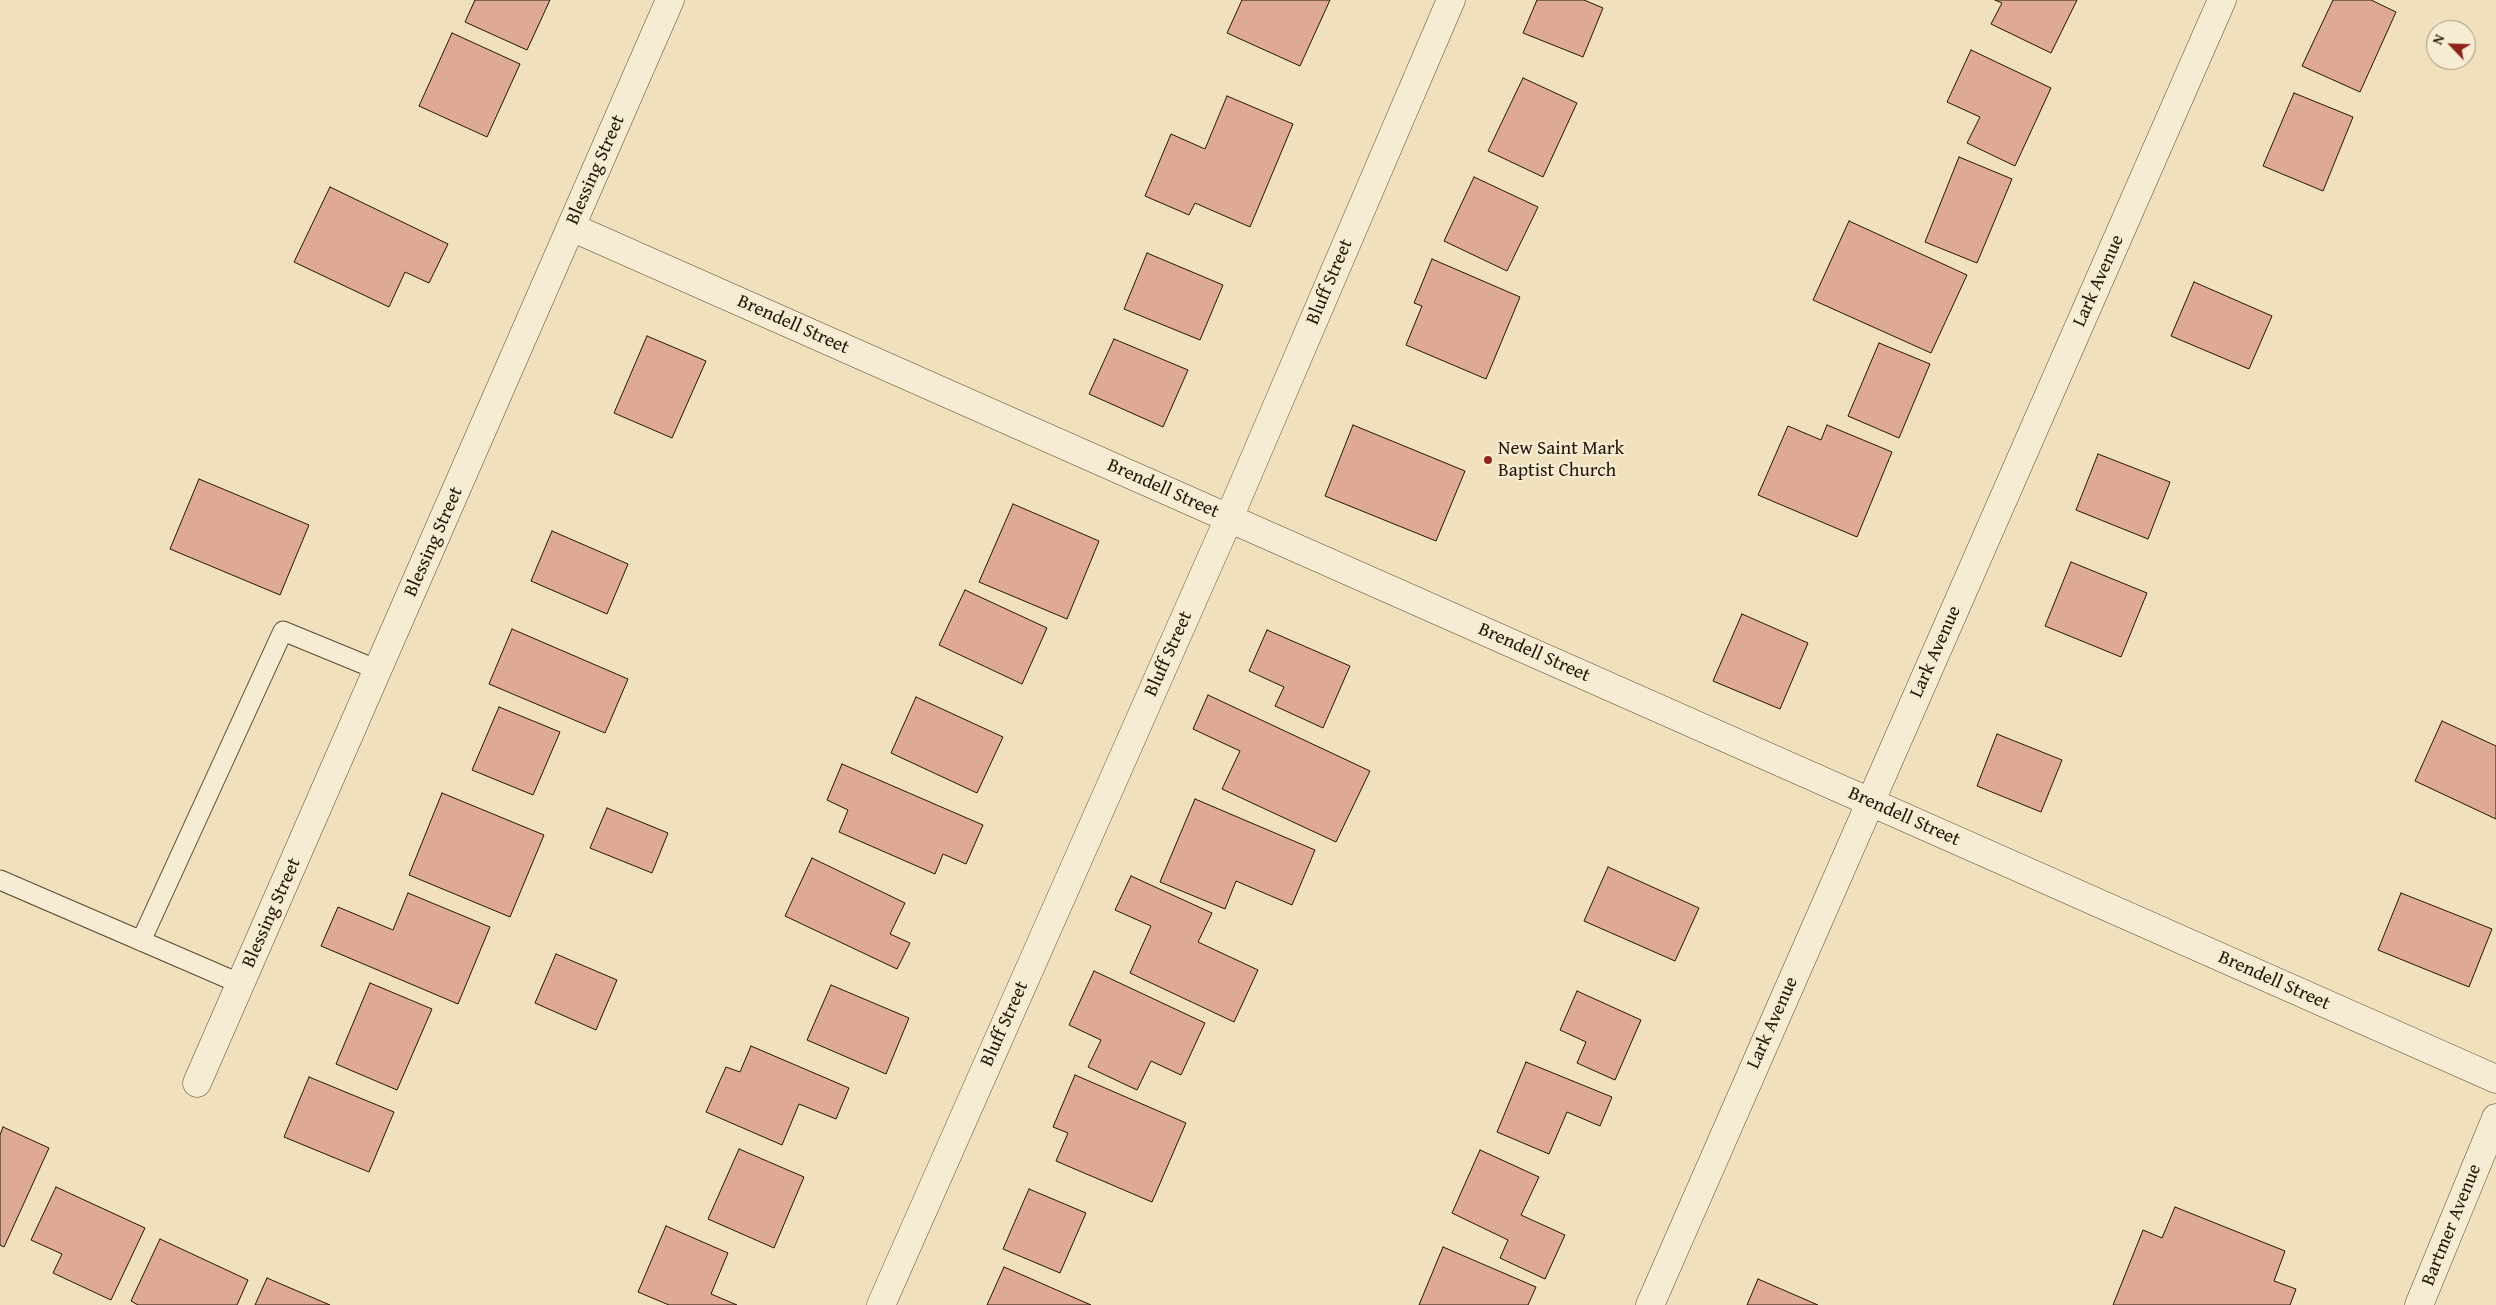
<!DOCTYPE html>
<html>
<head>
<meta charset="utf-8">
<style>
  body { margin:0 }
  #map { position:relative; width:2496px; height:1305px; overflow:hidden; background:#f1e0bc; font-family:"Gentium Book Plus",serif }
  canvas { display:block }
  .north { position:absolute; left:2426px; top:20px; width:50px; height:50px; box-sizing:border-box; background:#f6ebd3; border:1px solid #a39581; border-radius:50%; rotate:294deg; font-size:14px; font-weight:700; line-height:20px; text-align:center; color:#261506 }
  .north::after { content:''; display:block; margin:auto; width:18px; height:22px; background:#8f2418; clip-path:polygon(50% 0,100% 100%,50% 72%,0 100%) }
</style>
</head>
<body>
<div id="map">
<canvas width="2496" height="1305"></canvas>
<div class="north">N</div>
</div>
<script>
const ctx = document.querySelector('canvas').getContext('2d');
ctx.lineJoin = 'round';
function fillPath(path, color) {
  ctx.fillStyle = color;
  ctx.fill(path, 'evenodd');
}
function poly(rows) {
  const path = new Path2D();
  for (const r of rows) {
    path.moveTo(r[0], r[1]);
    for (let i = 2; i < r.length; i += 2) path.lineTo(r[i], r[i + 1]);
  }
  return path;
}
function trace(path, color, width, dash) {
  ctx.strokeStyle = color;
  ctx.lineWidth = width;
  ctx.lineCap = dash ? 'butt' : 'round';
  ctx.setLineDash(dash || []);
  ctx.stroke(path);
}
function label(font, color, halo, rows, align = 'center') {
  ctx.font = font + ' "Gentium Book Plus",serif';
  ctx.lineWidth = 4.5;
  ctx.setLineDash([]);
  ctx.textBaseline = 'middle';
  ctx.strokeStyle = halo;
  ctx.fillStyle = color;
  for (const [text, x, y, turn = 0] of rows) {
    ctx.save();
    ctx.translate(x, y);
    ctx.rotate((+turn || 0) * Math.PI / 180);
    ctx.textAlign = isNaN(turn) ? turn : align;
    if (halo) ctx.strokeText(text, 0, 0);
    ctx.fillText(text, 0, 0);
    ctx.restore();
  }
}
const building = poly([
  [475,0,550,0,527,50,465,22,475,0],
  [1242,0,1330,0,1300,66,1227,33,1242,0],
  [1537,0,1584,0,1603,8,1583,57,1523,33,1537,0],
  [1995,0,2077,0,2051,53,1991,24,2002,3,1995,0],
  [2333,0,2371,0,2396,12,2360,92,2302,66,2333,0],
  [452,33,520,64,487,137,419,106,452,33],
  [1971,50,2051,88,2015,166,1967,143,1980,117,1947,102,1971,50],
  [1523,78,1577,103,1543,177,1488,151,1523,78],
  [2294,93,2353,117,2323,191,2263,166,2294,93],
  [1227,96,1293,124,1250,227,1195,203,1189,215,1145,196,1171,134,1205,149,1227,96],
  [1959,157,2012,179,1977,263,1925,242,1959,157],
  [1474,177,1538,207,1507,271,1444,241,1474,177],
  [330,187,448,244,429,283,405,272,389,307,294,262,330,187],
  [1849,221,1967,275,1931,353,1813,300,1849,221],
  [1147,253,1223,285,1200,340,1124,309,1147,253],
  [1432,259,1520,297,1486,379,1406,345,1422,306,1414,303,1432,259],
  [2194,282,2272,316,2249,369,2171,336,2194,282],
  [647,336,706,361,672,438,614,413,647,336],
  [1114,339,1188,370,1163,427,1089,394,1114,339],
  [1879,343,1930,364,1899,438,1848,416,1879,343],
  [1353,425,1465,471,1436,541,1325,496,1353,425],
  [1827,425,1892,452,1857,537,1758,495,1788,426,1821,440,1827,425],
  [2098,454,2170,482,2148,539,2076,510,2098,454],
  [199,479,309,525,280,595,170,549,199,479],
  [1013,504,1099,541,1067,619,979,582,1013,504],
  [552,531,628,564,607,614,531,581,552,531],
  [2071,562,2147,593,2121,657,2045,626,2071,562],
  [965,590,1047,628,1022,684,939,645,965,590],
  [1742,614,1808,643,1780,709,1713,681,1742,614],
  [512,629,628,679,605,733,489,684,512,629],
  [1267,630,1350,666,1323,728,1275,706,1284,687,1249,671,1267,630],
  [1208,695,1370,771,1336,842,1222,789,1240,751,1193,729,1208,695],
  [916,697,1003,737,977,793,891,753,916,697],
  [499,707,560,732,533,795,472,770,499,707],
  [2442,721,2496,746,2496,819,2415,781,2442,721],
  [1997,734,2062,760,2041,812,1977,786,1997,734],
  [842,764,983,825,966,864,943,854,935,874,839,832,848,810,827,800,842,764],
  [442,793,544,835,510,917,409,875,442,793],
  [1195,799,1315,850,1292,905,1236,881,1225,909,1160,882,1195,799],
  [607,808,668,833,652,873,590,848,607,808],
  [812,858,905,903,890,934,910,943,897,969,785,916,812,858],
  [1608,867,1699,908,1675,961,1584,921,1608,867],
  [1131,876,1212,913,1198,942,1258,970,1234,1022,1130,973,1151,926,1115,910,1131,876],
  [408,893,490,927,458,1004,321,946,338,907,393,930,408,893],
  [2401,893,2492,929,2469,987,2378,950,2401,893],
  [556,954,617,980,596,1030,535,1003,556,954],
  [1094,971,1205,1023,1181,1075,1151,1061,1137,1090,1088,1067,1101,1040,1069,1025,1094,971],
  [370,983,432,1009,397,1090,336,1064,370,983],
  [831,985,909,1018,886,1074,807,1040,831,985],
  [1577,991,1641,1020,1615,1080,1577,1063,1586,1042,1560,1030,1577,991],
  [751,1046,849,1088,836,1119,799,1104,782,1145,706,1112,726,1067,740,1072,751,1046],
  [1526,1062,1612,1097,1600,1126,1567,1112,1549,1154,1497,1132,1526,1062],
  [1075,1075,1186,1123,1152,1202,1056,1161,1068,1133,1053,1127,1075,1075],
  [309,1077,394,1112,369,1172,284,1137,309,1077],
  [3,1127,49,1148,4,1247,0,1245,0,1135,3,1127],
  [739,1149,804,1177,774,1248,708,1219,739,1149],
  [1480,1150,1539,1177,1521,1215,1565,1235,1545,1279,1500,1258,1508,1240,1452,1213,1480,1150],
  [56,1187,145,1228,111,1300,53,1273,62,1254,31,1240,56,1187],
  [1029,1189,1086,1213,1060,1273,1003,1249,1029,1189],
  [2175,1207,2285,1251,2274,1281,2296,1289,2290,1305,2113,1305,2143,1230,2162,1238,2175,1207],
  [666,1226,728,1253,711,1294,737,1305,669,1305,638,1292,666,1226],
  [160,1239,248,1280,237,1305,138,1305,131,1301,160,1239],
  [1443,1247,1536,1287,1528,1305,1419,1305,1443,1247],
  [1004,1267,1091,1305,987,1305,1004,1267],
  [267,1278,330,1305,255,1305,267,1278],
  [1758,1279,1818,1305,1747,1305,1758,1279]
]);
fillPath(building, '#deaa96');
trace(building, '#261506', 1);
const lane = poly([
  [0,880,241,984],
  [141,941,283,631,378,670]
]);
const street = poly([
  [571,227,2496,1079],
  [197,1083,670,0],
  [881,1305,1229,518,1451,0],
  [1650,1305,2222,0],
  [2419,1305,2496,1118]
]);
trace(lane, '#594834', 21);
trace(street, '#594834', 29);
trace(lane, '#f6ebd3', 19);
trace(street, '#f6ebd3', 28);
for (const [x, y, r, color] of [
  [1488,460,5,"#8f2418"]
]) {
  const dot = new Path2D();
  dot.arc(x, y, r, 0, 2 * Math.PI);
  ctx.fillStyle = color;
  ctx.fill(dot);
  trace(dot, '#f6ebd3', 2);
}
label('19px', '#261506', '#f6ebd3', [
  ["Blessing Street",596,170,-66],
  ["Lark Avenue",2099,281,-66],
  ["Bluff Street",1330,282,-67],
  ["Brendell Street",793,325,24],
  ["Brendell Street",1163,489,24],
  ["Blessing Street",434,542,-66],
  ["Lark Avenue",1936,652,-66],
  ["Brendell Street",1534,653,24],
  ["Bluff Street",1169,654,-66],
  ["Brendell Street",1904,817,24],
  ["Blessing Street",272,913,-66],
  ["Brendell Street",2274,981,24],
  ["Lark Avenue",1773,1023,-66],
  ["Bluff Street",1005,1024,-66],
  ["Bartmer Avenue",2452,1225,-68]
]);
label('19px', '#261506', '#f6ebd3', [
  ["New Saint Mark",1498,449],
  ["Baptist Church",1498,471]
], 'left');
</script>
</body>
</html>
